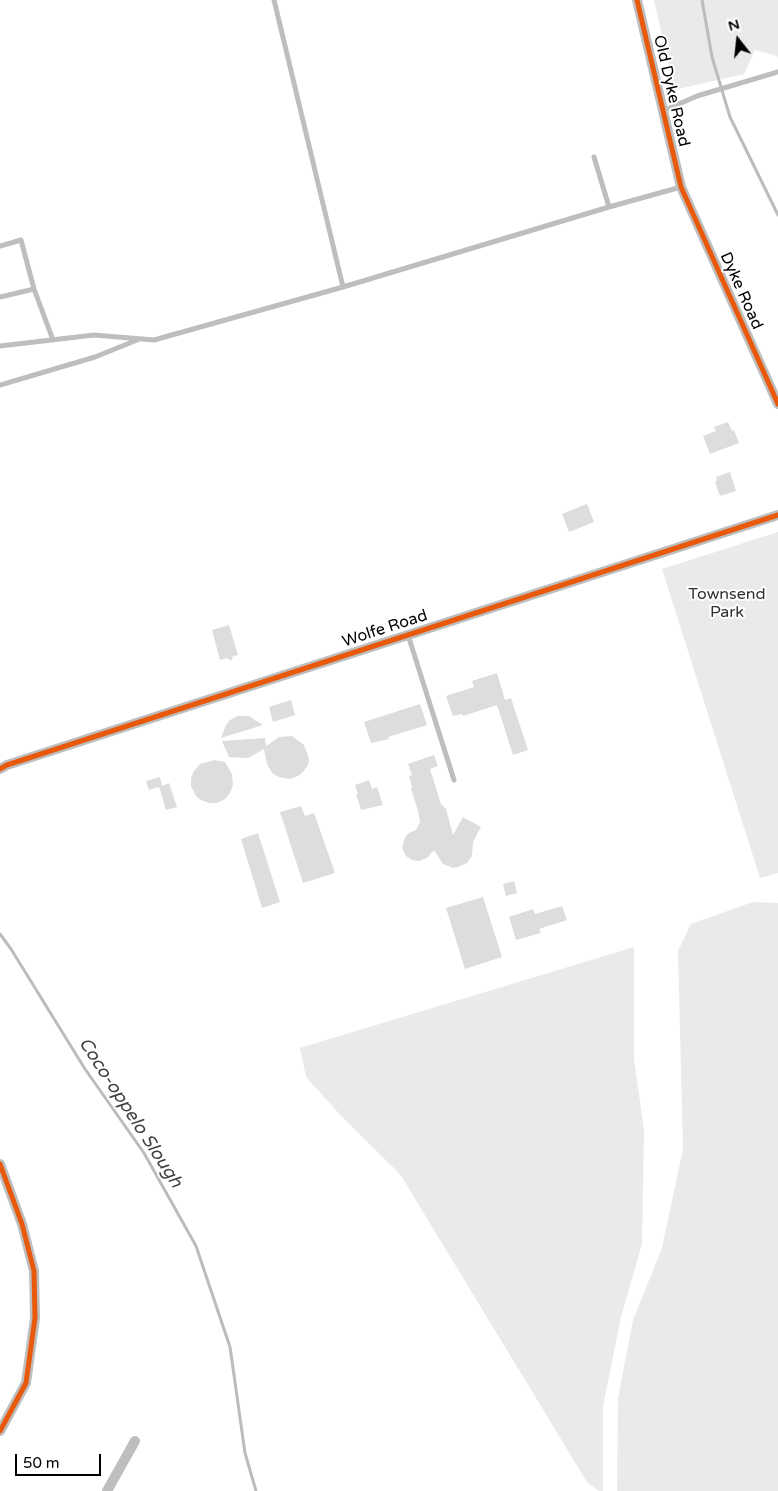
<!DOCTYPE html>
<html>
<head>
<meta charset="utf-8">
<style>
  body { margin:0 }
  #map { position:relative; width:778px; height:1491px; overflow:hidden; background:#fff; font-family:"Varela Round",sans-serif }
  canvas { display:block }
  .north { position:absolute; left:713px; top:15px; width:50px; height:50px; -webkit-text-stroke:4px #fff; paint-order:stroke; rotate:344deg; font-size:14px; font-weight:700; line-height:20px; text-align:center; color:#000 }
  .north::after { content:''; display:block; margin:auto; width:18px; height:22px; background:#000; clip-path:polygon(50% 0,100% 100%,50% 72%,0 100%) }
  .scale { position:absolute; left:15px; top:1454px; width:86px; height:22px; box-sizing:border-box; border:2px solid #000; border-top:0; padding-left:6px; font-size:15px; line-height:18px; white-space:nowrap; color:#000; -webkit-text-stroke:4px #fff; paint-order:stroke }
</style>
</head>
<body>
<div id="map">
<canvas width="778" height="1491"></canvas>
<div class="north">N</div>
<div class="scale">50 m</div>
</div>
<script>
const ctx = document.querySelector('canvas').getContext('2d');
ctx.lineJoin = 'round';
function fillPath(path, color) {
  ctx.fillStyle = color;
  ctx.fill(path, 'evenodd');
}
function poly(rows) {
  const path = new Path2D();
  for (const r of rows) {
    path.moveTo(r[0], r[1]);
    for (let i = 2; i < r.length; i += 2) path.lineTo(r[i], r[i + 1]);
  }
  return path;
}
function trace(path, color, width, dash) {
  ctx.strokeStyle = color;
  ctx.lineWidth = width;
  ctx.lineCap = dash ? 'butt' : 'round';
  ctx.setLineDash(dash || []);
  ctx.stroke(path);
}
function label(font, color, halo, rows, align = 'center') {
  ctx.font = font + ' "Varela Round",sans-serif';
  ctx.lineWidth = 4;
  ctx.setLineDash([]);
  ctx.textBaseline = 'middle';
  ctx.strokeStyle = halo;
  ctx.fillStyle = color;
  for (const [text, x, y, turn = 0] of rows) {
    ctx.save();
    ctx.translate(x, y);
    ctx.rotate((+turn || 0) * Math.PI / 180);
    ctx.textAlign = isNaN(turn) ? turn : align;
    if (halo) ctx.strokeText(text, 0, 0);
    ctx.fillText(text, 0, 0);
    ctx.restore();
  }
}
fillPath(poly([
  [654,0,778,0,778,60,777,56,755,50,744,74,674,90],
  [778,532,778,873,760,878,662,569],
  [753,902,778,903,778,1491,617,1491,618,1398,633,1320,662,1248,683,1149,678,951,691,924],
  [634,947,634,1058,644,1131,642,1244,621,1317,603,1406,603,1491,599,1491,587,1482,400,1174,343,1118,306,1077,300,1048]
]), '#eaeaea');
trace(poly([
  [702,0,712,57,730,117,778,215],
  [0,934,11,949,85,1069,144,1153,196,1246,230,1347,245,1453,256,1491]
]), '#bcbcbc', 3);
fillPath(poly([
  [728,422,732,431,734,430,739,443,710,454,703,436,716,431,714,427],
  [730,472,736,491,720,496,715,482,717,481,716,477],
  [587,504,594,522,569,532,562,514],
  [229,625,238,655,233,656,231,661,227,658,220,660,212,630],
  [497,673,505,700,511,698,528,750,513,755,497,705,463,716,462,714,453,716,446,696,474,687,472,681],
  [291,700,295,715,273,722,269,707],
  [420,704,427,725,388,737,389,739,371,743,364,722],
  [238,716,249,716,263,725,221,738,226,725,230,720],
  [292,736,304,745,309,759,308,765,303,772,298,776,290,779,279,777,272,773,267,764,264,749,248,758,229,757,222,741,265,738,266,746,278,738,278,737],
  [434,755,438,766,430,769,441,804,446,809,453,835,463,817,481,827,473,842,472,856,467,863,458,867,453,868,443,864,434,850,427,858,419,861,412,860,406,856,402,848,405,837,409,833,416,830,420,822,418,811,411,789,412,787,409,776,412,775,408,764],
  [214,760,225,762,232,774,233,785,230,793,225,799,217,803,209,803,201,800,196,796,191,786,191,778,194,771,200,764],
  [160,777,162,786,169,783,177,807,166,810,159,787,149,790,146,781],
  [369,780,372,789,377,787,383,805,361,810,356,794,358,794,355,785],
  [301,806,305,816,314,813,335,873,303,883,280,812],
  [258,833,280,902,262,908,241,839],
  [514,881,517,893,506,896,503,884],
  [483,897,502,957,465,969,446,908],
  [562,906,567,920,539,929,541,933,516,940,509,917,533,909,535,914]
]), '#ddd');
trace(poly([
  [274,0,343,287],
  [663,111,697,96,778,72],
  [594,157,609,207],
  [0,246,21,240,34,289,53,340],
  [0,297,34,289],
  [0,346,94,335,154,340,343,287,609,207,681,187],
  [0,385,95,357,137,340],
  [408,635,454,780]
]), '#bebebe', 5);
trace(poly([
  [637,0,681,187,778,404],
  [0,769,7,765,778,515],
  [0,1164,22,1224,34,1271,35,1318,26,1383,0,1431],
  [107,1491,135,1441]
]), '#bebebe', 10);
trace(poly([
  [637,0,681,187,778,404],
  [0,769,7,765,778,515],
  [0,1164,22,1224,34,1271,35,1318,26,1383,0,1431]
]), '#e8590c', 5);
label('16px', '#000', '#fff', [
  ["Old Dyke Road",671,91,77],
  ["Dyke Road",741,291,66],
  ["Wolfe Road",385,629,-18]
]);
label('16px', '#303030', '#fff', [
  ["Townsend",727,595],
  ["Park",727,613]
]);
label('italic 18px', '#414141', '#fff', [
  ["Coco-oppelo Slough",130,1113,57]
]);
</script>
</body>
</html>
